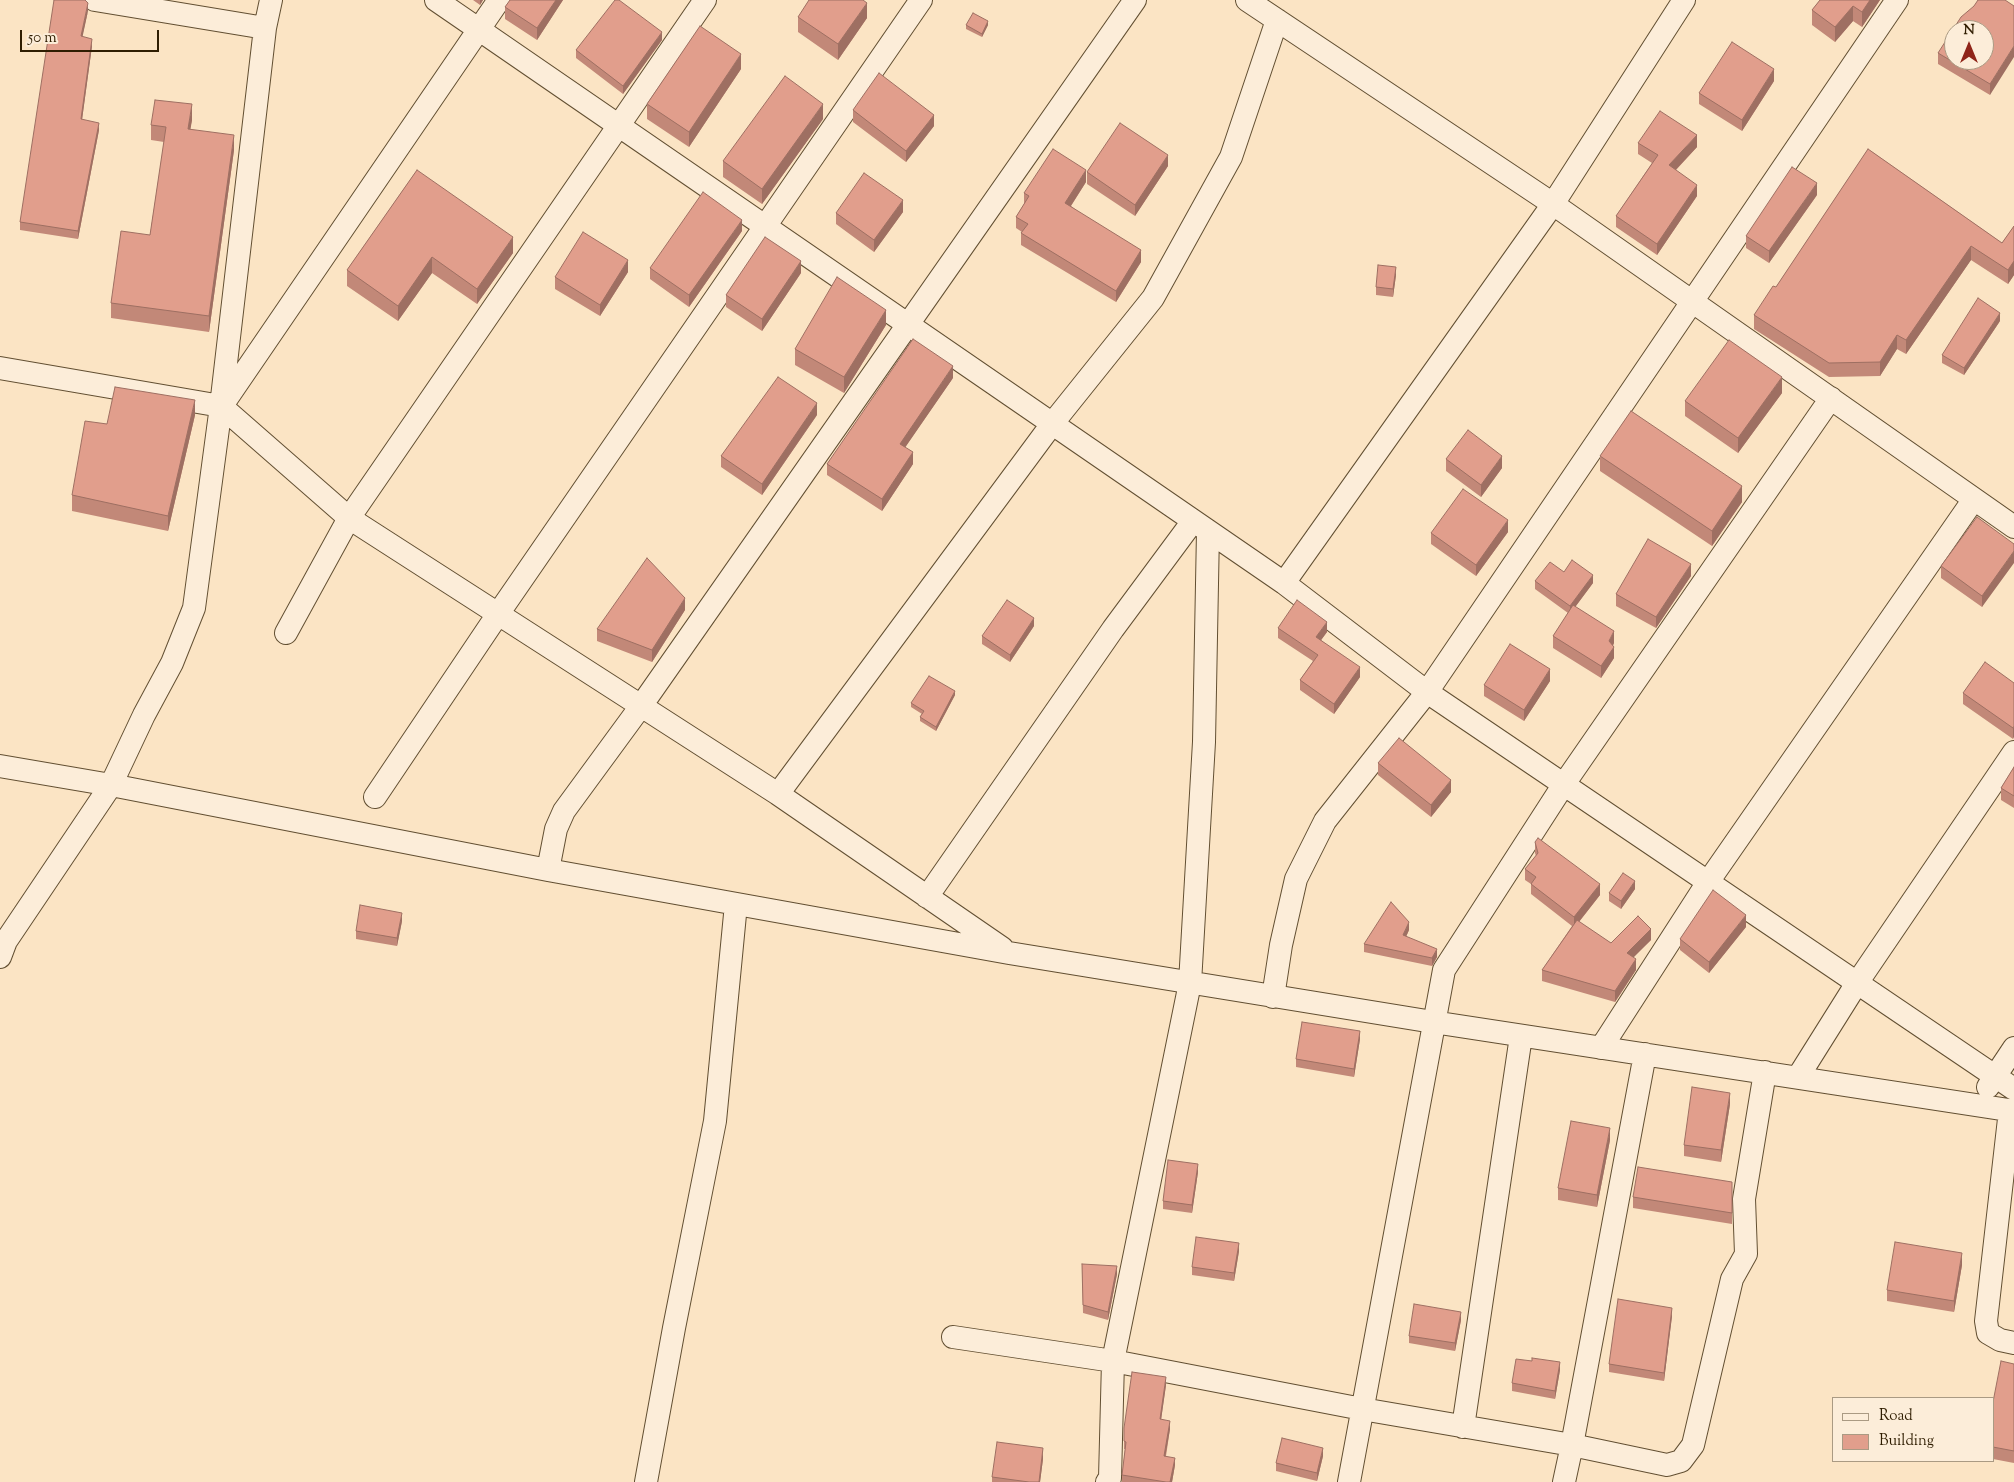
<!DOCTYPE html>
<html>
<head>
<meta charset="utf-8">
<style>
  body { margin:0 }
  #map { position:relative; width:2014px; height:1482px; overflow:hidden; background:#fbe4c4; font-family:"Sorts Mill Goudy",serif }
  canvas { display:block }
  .legend { position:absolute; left:1832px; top:1397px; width:162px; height:65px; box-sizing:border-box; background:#fcedd9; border:1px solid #aa9a83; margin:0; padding:6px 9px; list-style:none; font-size:15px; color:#2f1d01 }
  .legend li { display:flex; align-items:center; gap:10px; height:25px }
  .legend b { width:25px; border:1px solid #aa9a83 }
  .north { position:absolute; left:1944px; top:20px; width:50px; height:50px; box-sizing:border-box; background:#fcedd9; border:1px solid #aa9a83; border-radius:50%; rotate:0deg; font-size:14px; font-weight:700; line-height:20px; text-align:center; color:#2f1d01 }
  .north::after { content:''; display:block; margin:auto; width:18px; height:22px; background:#8f2418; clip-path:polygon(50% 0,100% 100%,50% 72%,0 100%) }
  .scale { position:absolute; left:20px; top:30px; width:139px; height:22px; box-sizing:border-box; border:2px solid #2f1d01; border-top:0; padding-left:6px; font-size:15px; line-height:18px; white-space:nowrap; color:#2f1d01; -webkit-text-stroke:4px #fcedd9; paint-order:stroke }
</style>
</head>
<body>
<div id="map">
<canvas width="2014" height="1482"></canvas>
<ul class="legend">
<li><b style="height:6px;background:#fcedd9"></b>Road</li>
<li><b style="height:14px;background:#e19e8c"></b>Building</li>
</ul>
<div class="north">N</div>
<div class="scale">50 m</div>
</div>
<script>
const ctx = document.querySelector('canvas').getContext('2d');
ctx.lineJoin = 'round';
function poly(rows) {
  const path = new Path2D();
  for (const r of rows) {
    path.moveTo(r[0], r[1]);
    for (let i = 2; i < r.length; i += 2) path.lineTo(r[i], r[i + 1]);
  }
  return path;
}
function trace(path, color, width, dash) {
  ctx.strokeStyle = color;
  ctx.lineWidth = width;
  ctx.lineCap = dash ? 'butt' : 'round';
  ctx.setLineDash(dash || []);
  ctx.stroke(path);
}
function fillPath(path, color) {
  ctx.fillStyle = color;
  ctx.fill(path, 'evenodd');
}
const minor = poly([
  [95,0,265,28],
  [436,0,1284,583,1427,692,2014,1089],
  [1247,0,1553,204,2014,527],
  [0,368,221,406,349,518,778,794,1002,948],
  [223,404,499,0],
  [1284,583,1553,204,1684,0],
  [286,633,349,518,705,0],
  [0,766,111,785,548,870,1009,953,1433,1022,2014,1111],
  [778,794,1052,424,1153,298,1231,157,1277,20],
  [375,797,498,614,921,0],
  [548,870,556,829,564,811,641,706,1135,0],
  [927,897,1113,629,1193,521],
  [0,957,6,941,111,785,144,715,172,663,194,608,221,406,265,28,271,0],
  [1273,997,1281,945,1296,879,1325,821,1427,692,1897,0],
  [1601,1048,1708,882,1974,499],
  [1798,1077,1857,983,2014,752],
  [1988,1087,2014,1048],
  [2010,1110,1986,1321,1988,1333,2000,1340,2014,1343],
  [953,1337,1113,1361,1362,1409,1572,1445,1645,1054],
  [1463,1427,1521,1036],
  [646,1482,674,1328,715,1121,736,904],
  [1107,1482,1110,1478,1113,1361,1190,983,1204,742,1208,531],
  [1349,1482,1444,970,1564,784,1831,398],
  [1564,1482,1572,1445,1667,1465,1681,1461,1693,1445,1732,1279,1746,1254,1744,1199,1765,1072]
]);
trace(minor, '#624f32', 24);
trace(minor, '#fcedd9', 22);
fillPath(poly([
  [473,0,483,0,480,5],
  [510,0,563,0,537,40,505,19,505,7],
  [1820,0,1880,0,1862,27,1853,21,1835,42,1812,25,1812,10],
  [2005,0,1990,95,1938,64,1938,53],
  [88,11,82,37,92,46,82,120,99,130,78,239,20,230,20,222],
  [798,17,867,18,838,60,798,32],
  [966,25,988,25,982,37,966,29],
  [662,40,623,94,576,58,576,50],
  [741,69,689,147,647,119,647,104],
  [1774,81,1742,131,1699,104,1699,93],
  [853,110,934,126,906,162,853,122],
  [823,119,762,204,723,177,723,161],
  [192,120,190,129,234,150,209,332,111,318,111,303,150,235,164,142,151,140,151,125],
  [1638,143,1697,147,1676,170,1697,196,1657,255,1616,227,1616,216,1652,163,1638,154],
  [1868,149,2002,243,2014,226,2014,275,2008,284,1971,260,1906,354,1897,349,1880,376,1829,377,1754,329,1754,315,1776,287],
  [1168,166,1135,216,1087,184,1087,172],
  [417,170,513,253,477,304,432,273,398,321,347,286,347,270],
  [1086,182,1071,206,1141,262,1116,302,1021,245,1021,233,1022,232,1016,228,1016,217,1024,204,1024,193],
  [1817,195,1769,263,1746,248,1746,236],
  [903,212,874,252,836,224,836,213],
  [742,231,689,307,650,279,650,268],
  [628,272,600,316,555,289,555,277],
  [801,273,762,331,726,307,726,295],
  [1396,275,1393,297,1376,295,1376,287],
  [2000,321,1964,375,1942,363,1942,355],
  [886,325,844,393,795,365,795,349],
  [953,378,905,447,913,464,882,511,827,475,827,464],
  [1782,393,1738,453,1685,416,1685,401],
  [195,415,168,531,72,511,72,495,107,424],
  [817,415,762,495,721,467,721,456],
  [1600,456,1742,502,1712,546,1600,471],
  [1446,459,1502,468,1481,497,1446,471],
  [1508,532,1476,576,1431,544,1431,533],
  [2014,544,1982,607,1941,578,1941,566],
  [1564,572,1593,583,1575,607,1614,643,1613,646,1614,658,1601,678,1553,648,1553,636,1568,613,1535,589,1535,581],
  [1691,576,1656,628,1616,606,1616,594],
  [685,610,652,662,597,641,597,629],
  [1034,626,1010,662,982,644,982,636],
  [1278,628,1327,632,1321,640,1360,677,1334,714,1300,690,1300,680,1313,661,1278,638],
  [1550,681,1524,721,1484,696,1484,685],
  [2014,683,2013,739,1963,704,1963,693],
  [955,695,936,731,920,721,920,717,922,714,911,707,911,703],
  [1378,763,1451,792,1431,817,1378,775],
  [2014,767,2014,808,2001,800,2001,788],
  [1535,842,1600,895,1579,922,1611,943,1651,940,1633,957,1636,970,1615,1002,1542,981,1542,970,1572,926,1531,894,1531,884,1525,880,1525,869,1536,856,1535,853],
  [1635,889,1621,909,1609,901,1609,893],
  [402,921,397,946,356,939,356,931],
  [1746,927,1709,973,1680,950,1680,939],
  [1409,930,1406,937,1437,957,1432,966,1364,952,1364,944],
  [1360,1039,1354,1077,1296,1067,1296,1059],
  [1730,1104,1721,1162,1684,1156,1684,1145],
  [1610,1140,1597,1207,1558,1200,1558,1188],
  [1198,1172,1192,1213,1163,1209,1163,1201],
  [1732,1182,1732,1224,1633,1208,1633,1197],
  [1239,1251,1234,1281,1192,1275,1192,1267],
  [1082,1264,1117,1274,1108,1320,1083,1313],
  [1962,1265,1954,1312,1887,1301,1887,1290],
  [1672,1316,1664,1381,1609,1372,1609,1364],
  [1461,1320,1455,1351,1409,1343,1409,1336],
  [2014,1364,2014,1463,1993,1459,1993,1402],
  [1560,1370,1555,1399,1512,1391,1512,1383],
  [1166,1385,1161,1420,1170,1429,1166,1456,1175,1465,1172,1482,1122,1482,1122,1475,1125,1449,1124,1449,1124,1428],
  [1323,1456,1317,1481,1276,1471,1276,1463],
  [1043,1459,1040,1482,992,1482,992,1477]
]), '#c28878');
fillPath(poly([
  [480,0,483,0,480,5],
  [556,0,563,0,537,40,537,28],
  [1870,0,1880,0,1862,27,1862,12],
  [88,3,88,11,81,44,81,36],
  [867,3,867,18,838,60,838,44],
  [1853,6,1853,21,1835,42,1835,27],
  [988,21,988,25,982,37,982,34],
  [662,32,662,40,623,94,623,86],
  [92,39,92,46,81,127,81,119],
  [2014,46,2014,57,1990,95,1990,84],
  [741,54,741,69,689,147,689,132],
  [1774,69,1774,81,1742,131,1742,120],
  [192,104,192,120,188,144,188,129],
  [823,104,823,119,762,204,762,189],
  [934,115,934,126,906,162,906,151],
  [99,123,99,130,78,239,78,231],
  [234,135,234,150,209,332,209,316],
  [1697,135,1697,147,1669,177,1669,165],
  [1168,155,1168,166,1135,216,1135,205],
  [1086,170,1086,182,1065,215,1065,203],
  [1817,183,1817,195,1769,263,1769,251],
  [1697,185,1697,196,1657,255,1657,244],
  [903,200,903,212,874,252,874,240],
  [742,220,742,231,689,307,689,295],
  [513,237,513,253,477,304,477,289],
  [1971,246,1971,260,1906,354,1906,340],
  [1141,250,1141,262,1116,302,1116,291],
  [432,257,432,273,398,321,398,306],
  [628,260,628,272,600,316,600,305],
  [801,261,801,273,762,331,762,319],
  [2014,261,2014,275,2008,284,2008,270],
  [1396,267,1396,275,1393,297,1393,289],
  [886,310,886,325,844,393,844,377],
  [2000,313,2000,321,1964,375,1964,368],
  [1897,335,1897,349,1880,376,1880,362],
  [953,366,953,378,900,455,900,444],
  [1782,377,1782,393,1738,453,1738,438],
  [195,400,195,415,168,531,168,516],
  [817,403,817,415,762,495,762,484],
  [913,452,913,464,882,511,882,499],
  [1502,456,1502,468,1481,497,1481,485],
  [1742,486,1742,502,1712,546,1712,531],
  [1508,520,1508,532,1476,576,1476,565],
  [2014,551,2014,563,1982,607,1982,596],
  [1691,564,1691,576,1656,628,1656,617],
  [1593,575,1593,583,1570,614,1570,606],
  [685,598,685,610,652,662,652,650],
  [1034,618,1034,626,1010,662,1010,655],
  [1327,622,1327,632,1316,647,1316,637],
  [1614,631,1614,643,1609,652,1609,641],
  [1614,647,1614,658,1601,678,1601,666],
  [1360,667,1360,677,1334,714,1334,704],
  [1550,669,1550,681,1524,721,1524,710],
  [955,691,955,695,936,731,936,727],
  [2014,726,2014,737,2013,739,2013,728],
  [1451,780,1451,792,1431,817,1431,805],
  [1635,881,1635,889,1621,909,1621,901],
  [1600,884,1600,895,1574,928,1574,917],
  [402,913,402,921,397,946,397,938],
  [1746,915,1746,927,1709,973,1709,962],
  [1409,922,1409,930,1403,943,1403,935],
  [1651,929,1651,940,1627,964,1627,953],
  [1437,949,1437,957,1432,966,1432,958],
  [1636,959,1636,970,1615,1002,1615,991],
  [1360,1031,1360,1039,1354,1077,1354,1069],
  [1730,1093,1730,1104,1721,1162,1721,1150],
  [1610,1128,1610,1140,1597,1207,1597,1195],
  [1198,1164,1198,1172,1192,1213,1192,1205],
  [1239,1243,1239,1251,1234,1281,1234,1273],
  [1962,1253,1962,1265,1954,1312,1954,1301],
  [1117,1266,1117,1274,1108,1320,1108,1312],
  [1672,1308,1672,1316,1664,1381,1664,1373],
  [1461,1312,1461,1320,1455,1351,1455,1343],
  [1560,1362,1560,1370,1555,1399,1555,1391],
  [1166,1377,1166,1385,1160,1427,1160,1419],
  [1170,1421,1170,1429,1164,1464,1164,1456],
  [1043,1448,1043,1459,1040,1482,1039,1482],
  [1323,1448,1323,1456,1317,1481,1317,1473],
  [1175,1458,1175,1465,1172,1482,1170,1482]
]), '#9e6f62');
const building = poly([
  [54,0,85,0,88,3,81,36,92,39,81,119,99,123,78,231,20,222,54,0],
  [510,0,556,0,537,28,505,7,510,0],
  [615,0,619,0,662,32,623,86,576,50,615,0],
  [809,0,863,0,867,3,838,44,798,17,809,0],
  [1820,0,1870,0,1862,12,1853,6,1835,27,1812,10,1820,0],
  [1978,0,2005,0,2014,6,2014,46,1990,84,1938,53,1961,17,1974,6,1978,0],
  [1954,30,1984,30,1984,60,1954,60,1954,30],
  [973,13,988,21,982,34,966,25,973,13],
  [700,26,741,54,689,132,647,104,700,26],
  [1732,42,1774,69,1742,120,1699,93,1732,42],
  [879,73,934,115,906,151,853,110,879,73],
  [785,76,823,104,762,189,723,161,785,76],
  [155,100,192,104,188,129,234,135,209,316,111,303,121,231,150,235,166,127,151,125,155,100],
  [1660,111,1697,135,1669,165,1697,185,1657,244,1616,216,1658,155,1638,143,1660,111],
  [1120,123,1168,155,1135,205,1087,172,1120,123],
  [1053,149,1086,170,1065,203,1141,250,1116,291,1021,233,1028,224,1016,217,1029,196,1024,193,1053,149],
  [1868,149,2002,243,2014,226,2014,261,2008,270,1971,246,1906,340,1897,335,1880,362,1829,363,1754,315,1773,286,1776,287,1868,149],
  [1792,167,1817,183,1769,251,1746,236,1792,167],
  [417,170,513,237,477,289,432,257,398,306,347,270,417,170],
  [864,173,903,200,874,240,836,213,864,173],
  [703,192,742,220,689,295,650,268,703,192],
  [583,232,628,260,600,305,555,277,583,232],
  [765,237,801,261,762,319,726,295,765,237],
  [1378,265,1396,267,1393,289,1376,287,1378,265],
  [837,277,886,310,844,377,795,349,837,277],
  [1978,298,2000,313,1964,368,1942,355,1978,298],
  [913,339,953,366,900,444,913,452,882,499,827,464,913,339],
  [1729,340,1782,377,1738,438,1685,401,1729,340],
  [778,377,817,403,762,484,721,456,778,377],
  [115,387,195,400,168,516,72,495,85,421,107,424,115,387],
  [1631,411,1742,486,1712,531,1600,456,1631,411],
  [1468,430,1502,456,1481,485,1446,459,1468,430],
  [1463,489,1508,520,1476,565,1431,533,1463,489],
  [1977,517,2014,544,2014,551,1982,596,1941,566,1977,517],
  [1648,539,1691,564,1656,617,1616,594,1648,539],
  [647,558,685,598,652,650,597,629,647,558],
  [1572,560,1593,575,1570,606,1535,581,1550,562,1564,572,1572,560],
  [1007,600,1034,618,1010,655,982,636,1007,600],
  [1297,600,1327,622,1316,637,1360,667,1334,704,1300,680,1318,655,1278,628,1297,600],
  [1573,605,1614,631,1609,641,1614,647,1601,666,1553,636,1573,605],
  [1510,644,1550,669,1524,710,1484,685,1510,644],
  [1985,662,2014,683,2014,726,2013,728,1963,693,1985,662],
  [929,676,955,691,936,727,920,717,924,711,911,703,929,676],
  [1399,738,1451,780,1431,805,1378,763,1399,738],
  [2014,767,2014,796,2001,788,2014,767],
  [1538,838,1600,884,1574,917,1531,884,1536,877,1525,869,1538,853,1535,842,1538,838],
  [1623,873,1635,881,1621,901,1609,893,1623,873],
  [1713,890,1746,915,1709,962,1680,939,1713,890],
  [1391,902,1409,922,1403,935,1437,949,1432,958,1364,944,1391,902],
  [360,905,402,913,397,938,356,931,360,905],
  [1638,916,1651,929,1627,953,1636,959,1615,991,1542,970,1577,920,1611,943,1638,916],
  [1302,1022,1360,1031,1354,1069,1296,1059,1302,1022],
  [1692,1087,1730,1093,1721,1150,1684,1145,1692,1087],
  [1571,1121,1610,1128,1597,1195,1558,1188,1571,1121],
  [1168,1160,1198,1164,1192,1205,1163,1201,1168,1160],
  [1638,1167,1732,1182,1732,1213,1633,1197,1638,1167],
  [1196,1237,1239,1243,1234,1273,1192,1267,1196,1237],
  [1895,1242,1962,1253,1954,1301,1887,1290,1895,1242],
  [1082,1264,1117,1266,1108,1312,1083,1305,1082,1264],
  [1618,1299,1672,1308,1664,1373,1609,1364,1618,1299],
  [1414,1304,1461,1312,1455,1343,1409,1336,1414,1304],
  [1532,1358,1560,1362,1555,1391,1512,1383,1516,1359,1532,1361,1532,1358],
  [2001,1361,2014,1364,2014,1451,1993,1447,1993,1402,2001,1361],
  [1132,1372,1166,1377,1160,1419,1170,1421,1164,1456,1175,1458,1170,1482,1166,1482,1122,1475,1126,1442,1124,1441,1124,1428,1132,1372],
  [1282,1438,1323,1448,1317,1473,1276,1463,1282,1438],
  [997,1442,1043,1448,1039,1482,1029,1482,992,1477,997,1442]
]);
fillPath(building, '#e19e8c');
trace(building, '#9e6f62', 1);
</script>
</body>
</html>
